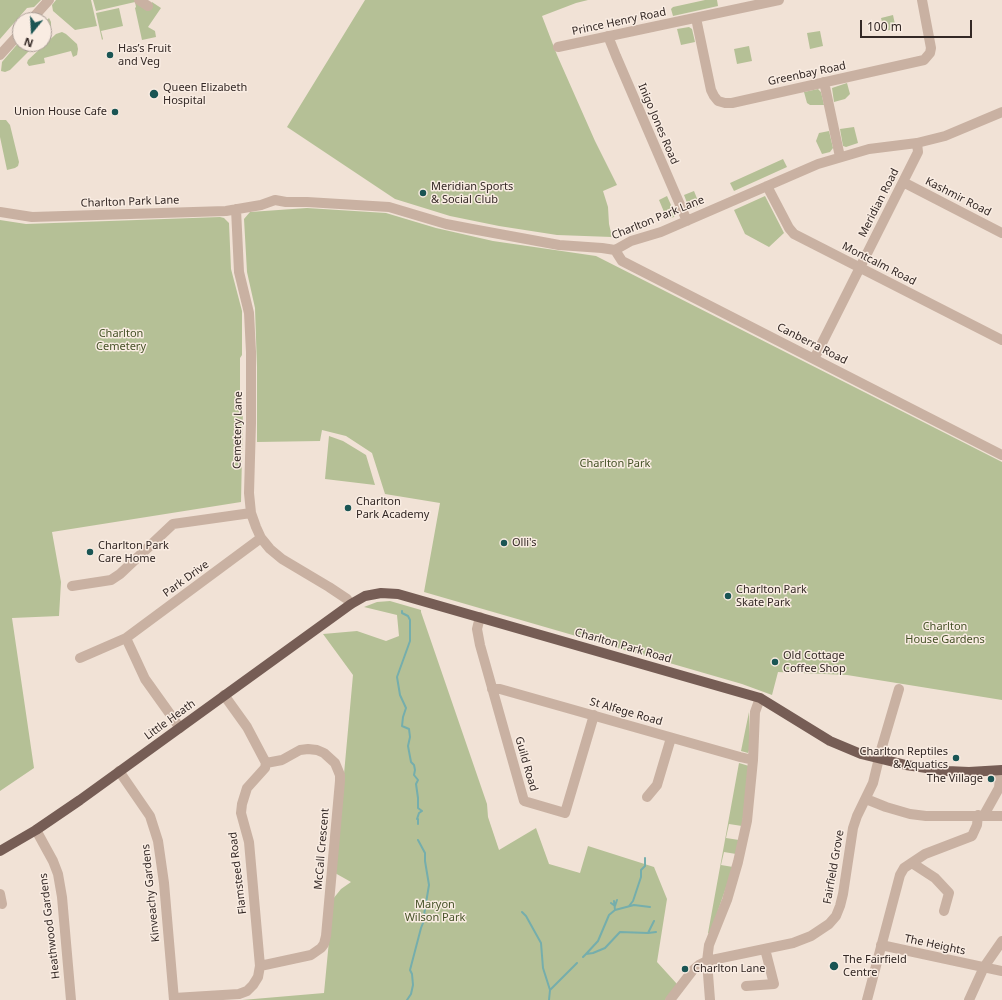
<!DOCTYPE html>
<html>
<head>
<meta charset="utf-8">
<style>
  body { margin:0 }
  #map { position:relative; width:1002px; height:1000px; overflow:hidden; background:#f1e2d6; font-family:"Noto Sans",sans-serif }
  canvas { display:block }
  .north { position:absolute; left:12px; top:12px; width:40px; height:40px; box-sizing:border-box; background:#f9ece2; border:1px solid #aa9e96; border-radius:50%; rotate:198deg; font-size:11px; font-weight:700; line-height:16px; text-align:center; color:#332825 }
  .north::after { content:''; display:block; margin:auto; width:14px; height:18px; background:#1a5554; clip-path:polygon(50% 0,100% 100%,50% 72%,0 100%) }
  .scale { position:absolute; left:860px; top:20px; width:112px; height:18px; box-sizing:border-box; border:2px solid #332825; border-top:0; padding-left:5px; font-size:12px; line-height:14px; white-space:nowrap; color:#332825; -webkit-text-stroke:3px #f9ece2; paint-order:stroke }
</style>
</head>
<body>
<div id="map">
<canvas width="1002" height="1000"></canvas>
<div class="north">N</div>
<div class="scale">100 m</div>
</div>
<script>
const ctx = document.querySelector('canvas').getContext('2d');
ctx.lineJoin = 'round';
function fillPath(path, color) {
  ctx.fillStyle = color;
  ctx.fill(path, 'evenodd');
}
function poly(rows) {
  const path = new Path2D();
  for (const r of rows) {
    path.moveTo(r[0], r[1]);
    for (let i = 2; i < r.length; i += 2) path.lineTo(r[i], r[i + 1]);
  }
  return path;
}
function trace(path, color, width, dash) {
  ctx.strokeStyle = color;
  ctx.lineWidth = width;
  ctx.lineCap = dash ? 'butt' : 'round';
  ctx.setLineDash(dash || []);
  ctx.stroke(path);
}
function label(font, color, halo, rows, align = 'center') {
  ctx.font = font + ' "Noto Sans",sans-serif';
  ctx.lineWidth = 3;
  ctx.setLineDash([]);
  ctx.textBaseline = 'middle';
  ctx.strokeStyle = halo;
  ctx.fillStyle = color;
  for (const [text, x, y, turn = 0] of rows) {
    ctx.save();
    ctx.translate(x, y);
    ctx.rotate((+turn || 0) * Math.PI / 180);
    ctx.textAlign = isNaN(turn) ? turn : align;
    if (halo) ctx.strokeText(text, 0, 0);
    ctx.fillText(text, 0, 0);
    ctx.restore();
  }
}
fillPath(poly([
  [0,0,41,0,34,7,27,8,0,39],
  [56,0,91,0,97,26,75,30,53,11,52,5],
  [93,0,136,0,149,8,152,2,161,8,148,27,155,31,156,37,142,40,135,8,136,7,135,2,96,11],
  [365,0,588,0,576,3,542,16,557,55,595,141,617,185,603,191,608,207,609,224,612,237,557,235,499,226,450,216,395,199,287,127],
  [705,0,717,0,718,6,673,16,671,9,673,7],
  [119,8,123,26,101,31,103,39,102,40,96,13],
  [893,15,896,29,884,31,881,18],
  [49,18,51,22,51,27,44,36,44,20,39,20,43,19,47,20],
  [689,27,692,29,695,42,681,45,677,29],
  [820,31,823,46,810,49,807,33],
  [62,32,66,34,77,44,78,49,77,55,73,57,71,51,44,58,45,63,29,66,27,63,28,60,56,34],
  [20,41,20,44,36,44,10,70,5,72,1,71,2,62],
  [749,46,752,61,737,64,734,49],
  [847,83,850,94,845,99,834,102,832,88],
  [818,89,821,92,824,105,810,105,807,103,804,92],
  [0,120,6,120,10,125,19,162,18,166,15,168,7,170,0,137],
  [854,127,858,143,846,147,843,146,840,129],
  [829,131,833,148,830,152,822,154,816,141,819,133],
  [783,159,787,167,734,191,730,183],
  [694,191,700,206,692,209,689,208,684,195],
  [667,196,675,214,674,217,667,219,659,200],
  [765,196,784,233,769,247,745,234,734,210],
  [307,208,386,213,436,228,493,241,596,256,1002,462,1002,700,847,675,778,672,772,695,742,684,424,592,440,503,385,494,372,453,346,436,322,430,320,441,257,442,257,367,255,308,247,272,244,219,250,212],
  [220,217,224,218,229,223,231,269,242,311,242,355,240,358,240,403,243,407,241,502,52,532,61,582,59,616,12,618,34,768,0,791,0,220,26,224],
  [329,436,343,441,366,455,375,485,325,479],
  [390,601,421,610,421,612,487,804,488,817,499,850,536,828,549,864,580,873,588,846,654,867,667,899,657,962,677,984,665,1000,242,1000,324,993,333,899,341,889,351,882,335,873,353,675,323,634,357,631,386,641,399,636,397,615,364,607,377,602],
  [749,712,750,748,748,753,741,751],
  [739,763,749,766,742,826,729,824,726,838,739,840,736,854,724,852,721,865,733,867,710,934,708,933]
]), '#b5c096');
trace(poly([
  [402,611,402,613,408,616,410,620,410,641,397,677,400,695,406,708,403,717,402,726,409,729,410,737,408,746,411,762,414,765,415,770,414,775,418,780,416,784,418,798,418,808,422,811,419,813,417,819,418,819,418,824],
  [614,901,615,910],
  [611,903,615,906,617,900],
  [629,906,633,901,641,877,641,870,645,866,645,858],
  [522,912,526,916,541,943,543,968,550,990],
  [648,933,656,932],
  [586,954,598,941,609,915,615,910,634,905,650,907],
  [583,957,586,954,593,953,605,948,620,932,648,933,654,921],
  [407,1000,411,994,413,985,412,974,410,970,421,928,425,918,424,915,429,885,425,861,425,853,418,840],
  [549,1000,550,990,577,963]
]), '#75aeac', 2);
trace(poly([
  [139,0,148,6],
  [696,18,711,90,714,96,718,101,725,103,732,103,924,60,930,53,931,48,922,0],
  [31,20,49,0],
  [608,36,616,56,687,221],
  [558,47,779,0],
  [0,55,20,33],
  [824,82,840,157],
  [903,182,1002,233],
  [767,186,789,228,794,234,1002,340],
  [236,209,239,272,249,313,251,352,251,423,249,493,251,513,256,527,261,538,270,549,282,559,329,587,347,599,351,604],
  [0,212,32,217,226,211,261,205,275,200,286,202,307,202,389,207,446,224,472,229,559,245,602,248,615,250,631,241,661,232,818,164,869,149,917,143,945,136,1002,112],
  [615,250,622,261,1002,455],
  [814,359,918,152,917,143],
  [72,586,111,580,120,574,173,524,251,513],
  [480,617,477,629,480,645,524,801,565,813,594,715],
  [126,638,145,679,180,728],
  [80,658,126,638,261,538],
  [492,689,500,689,740,757,753,760],
  [119,771,150,816,158,841,164,883,174,1000],
  [647,797,657,785,671,738],
  [866,799,886,807,910,814,926,816,1002,816],
  [984,815,999,788,1000,777],
  [36,830,53,861,58,874,62,897,71,1000],
  [912,863,935,878,949,893,944,911],
  [0,894,2,904],
  [881,945,1002,971],
  [260,966,311,955,321,948,324,944,326,936,340,781,340,775,335,763,324,753,317,750,308,749,300,750,282,760,266,763],
  [746,986,774,984,765,949],
  [174,998,239,994,247,991,253,985,258,977,260,966,249,842,241,813,242,804,247,788,265,768,266,763,247,727,224,695],
  [670,1000,693,970,699,965,707,961,793,943,811,936,829,924,836,916,840,906,843,894,853,828,857,816,873,783,881,750,899,689],
  [710,1000,707,961,709,945,727,900,738,862,747,821,753,760,755,712,760,698],
  [867,1000,900,875,904,868,925,854,972,836,977,825,978,815],
  [969,1000,984,967,1002,941]
]), '#c9b1a2', 10);
trace(poly([
  [0,851,36,830,80,800,351,604,365,596,381,593,398,594,760,698,830,741,861,754,906,765,947,771,969,772,1002,770]
]), '#765d55', 10);
for (const [x, y, r, color] of [
  [110,55,4,"#1a5554"],
  [154,94,5,"#1a5554"],
  [115,112,4,"#1a5554"],
  [423,193,4,"#1a5554"],
  [348,508,4,"#1a5554"],
  [504,543,4,"#1a5554"],
  [90,552,4,"#1a5554"],
  [728,596,4,"#1a5554"],
  [775,662,4,"#1a5554"],
  [956,758,4,"#1a5554"],
  [991,779,4,"#1a5554"],
  [834,966,5,"#1a5554"],
  [685,969,4,"#1a5554"]
]) {
  const dot = new Path2D();
  dot.arc(x, y, r, 0, 2 * Math.PI);
  ctx.fillStyle = color;
  ctx.fill(dot);
  trace(dot, '#f9ece2', 1.5);
}
label('11px', '#332825', '#f9ece2', [
  ["Prince Henry Road",619,22,-12],
  ["Greenbay Road",807,74,-12],
  ["Inigo Jones Road",658,124,67],
  ["Kashmir Road",958,197,27],
  ["Charlton Park Lane",130,202,-2],
  ["Meridian Road",879,203,-63],
  ["Charlton Park Lane",658,218,-22],
  ["Montcalm Road",879,264,27],
  ["Canberra Road",812,344,27],
  ["Cemetery Lane",238,430,-89],
  ["Park Drive",186,579,-36],
  ["Charlton Park Road",623,646,16],
  ["St Alfege Road",626,712,16],
  ["Little Heath",170,720,-36],
  ["Guild Road",526,764,74],
  ["McCall Crescent",322,849,-85],
  ["Fairfield Grove",834,867,-80],
  ["Flamsteed Road",238,873,-97],
  ["Kinveachy Gardens",151,893,-96],
  ["Heathwood Gardens",50,926,-97],
  ["The Heights",935,945,12]
]);
label('11px', '#332825', '#f9ece2', [
  ["Has’s Fruit",118,49],
  ["and Veg",118,62],
  ["Queen Elizabeth",163,88],
  ["Hospital",163,101],
  ["Union House Cafe",107,112,"right"],
  ["Meridian Sports",431,187],
  ["& Social Club",431,200],
  ["Charlton",356,502],
  ["Park Academy",356,515],
  ["Olli's",512,543],
  ["Charlton Park",98,546],
  ["Care Home",98,559],
  ["Charlton Park",736,590],
  ["Skate Park",736,603],
  ["Old Cottage",783,656],
  ["Coffee Shop",783,669],
  ["Charlton Reptiles",948,752,"right"],
  ["& Aquatics",948,765,"right"],
  ["The Village",983,779,"right"],
  ["The Fairfield",843,960],
  ["Centre",843,973],
  ["Charlton Lane",693,969]
], 'left');
label('11px', '#465228', '#f9ece2', [
  ["Charlton",121,334],
  ["Cemetery",121,347],
  ["Charlton Park",615,464],
  ["Charlton",945,627],
  ["House Gardens",945,640],
  ["Maryon",435,905],
  ["Wilson Park",435,918]
]);
</script>
</body>
</html>
